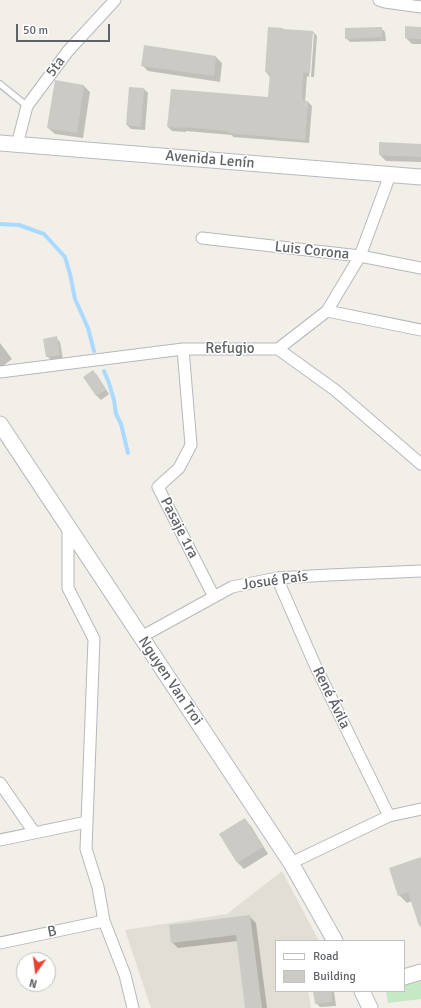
<!DOCTYPE html>
<html>
<head>
<meta charset="utf-8">
<style>
  body { margin:0 }
  #map { position:relative; width:421px; height:1008px; overflow:hidden; background:#f1efe8; font-family:Signika,sans-serif }
  canvas { display:block }
  .legend { position:absolute; left:275px; top:940px; width:130px; height:52px; box-sizing:border-box; background:#fff; border:1px solid #bfc1c3; margin:0; padding:5px 7px; list-style:none; font-size:12px; color:#5f6368 }
  .legend li { display:flex; align-items:center; gap:8px; height:20px }
  .legend b { width:20px; border:1px solid #bfc1c3 }
  .north { position:absolute; left:16px; top:952px; width:40px; height:40px; box-sizing:border-box; background:#fff; border:1px solid #bfc1c3; border-radius:50%; rotate:194deg; font-size:11px; font-weight:700; line-height:16px; text-align:center; color:#5f6368 }
  .north::after { content:''; display:block; margin:auto; width:14px; height:18px; background:#ea4335; clip-path:polygon(50% 0,100% 100%,50% 72%,0 100%) }
  .scale { position:absolute; left:16px; top:24px; width:94px; height:18px; box-sizing:border-box; border:2px solid #5f6368; border-top:0; padding-left:5px; font-size:12px; line-height:14px; white-space:nowrap; color:#5f6368; -webkit-text-stroke:3px #fff; paint-order:stroke }
</style>
</head>
<body>
<div id="map">
<canvas width="421" height="1008"></canvas>
<ul class="legend">
<li><b style="height:5px;background:#fff"></b>Road</li>
<li><b style="height:11px;background:#cccac5"></b>Building</li>
</ul>
<div class="north">N</div>
<div class="scale">50 m</div>
</div>
<script>
const ctx = document.querySelector('canvas').getContext('2d');
ctx.lineJoin = 'round';
function fillPath(path, color) {
  ctx.fillStyle = color;
  ctx.fill(path, 'evenodd');
}
function poly(rows) {
  const path = new Path2D();
  for (const r of rows) {
    path.moveTo(r[0], r[1]);
    for (let i = 2; i < r.length; i += 2) path.lineTo(r[i], r[i + 1]);
  }
  return path;
}
function trace(path, color, width, dash) {
  ctx.strokeStyle = color;
  ctx.lineWidth = width;
  ctx.lineCap = dash ? 'butt' : 'round';
  ctx.setLineDash(dash || []);
  ctx.stroke(path);
}
function label(font, color, halo, rows, align = 'center') {
  ctx.font = font + ' Signika,sans-serif';
  ctx.lineWidth = 3;
  ctx.setLineDash([]);
  ctx.textBaseline = 'middle';
  ctx.strokeStyle = halo;
  ctx.fillStyle = color;
  for (const [text, x, y, turn = 0] of rows) {
    ctx.save();
    ctx.translate(x, y);
    ctx.rotate((+turn || 0) * Math.PI / 180);
    ctx.textAlign = isNaN(turn) ? turn : align;
    if (halo) ctx.strokeText(text, 0, 0);
    ctx.fillText(text, 0, 0);
    ctx.restore();
  }
}
fillPath(poly([
  [282,871,319,941,276,941,276,991,308,991,311,1008,151,1008,125,930,227,914]
]), '#e1ded6');
fillPath(poly([
  [421,981,421,999,388,1003,386,991,404,991,404,985]
]), '#c5e8c5');
fillPath(poly([
  [381,28,385,32,386,41,350,42,346,38],
  [421,28,421,44,412,44,406,38],
  [284,30,313,32,317,36,314,77,311,77,314,34,312,34,309,77,307,76,305,102,308,102,312,106,309,143,233,137,232,135,186,131,186,132,172,131,168,127,269,98,270,77,266,72],
  [145,47,216,57,222,63,220,82,148,71,142,65],
  [56,82,84,86,90,92,83,138,55,134,48,128],
  [144,89,148,93,145,130,131,129,127,125],
  [421,145,421,162,386,161,380,155],
  [56,338,60,342,63,359,51,360,47,356],
  [0,343,12,359,0,368],
  [93,371,97,375,109,394,101,400,97,396,84,377],
  [245,820,251,826,268,854,244,869,238,863],
  [421,859,421,928,412,901,407,903,399,895],
  [249,916,256,923,267,1008,246,1008,238,941,178,948,172,942],
  [314,991,334,991,336,1006,320,1007,316,1003]
]), '#0003');
trace(poly([
  [0,224,19,225,44,234,65,257,70,274,75,299,88,328,94,351],
  [104,371,109,383,114,400,116,414,121,424,128,453]
]), '#aadaff', 4);
fillPath(poly([
  [405,26,421,27,421,39,405,38],
  [268,27,283,28,283,29,313,31,310,73,303,73,302,100,308,101,305,140,228,133,228,131,182,127,182,128,167,127,171,89,268,97,270,73,265,72],
  [382,27,382,37,345,39,345,28],
  [144,45,216,56,214,76,141,66],
  [55,80,84,85,77,133,47,128],
  [129,87,144,88,141,127,126,125],
  [379,142,421,144,421,157,379,155],
  [57,336,60,355,46,357,43,339],
  [93,370,106,390,96,396,83,377],
  [245,818,263,847,237,863,219,834],
  [421,857,421,926,419,926,408,892,398,896,389,868],
  [250,915,262,1008,245,1008,236,935,171,943,169,925],
  [313,991,331,991,332,1002,315,1004]
]), '#cccac5');
const lane = poly([
  [0,84,27,106]
]);
const street = poly([
  [379,0,385,2,421,7],
  [17,145,27,106,68,51,115,0],
  [202,238,360,256,421,268],
  [327,311,421,330],
  [183,349,191,445,179,468,158,487,214,597],
  [278,349,327,311,360,256,390,175],
  [0,372,183,349,278,349,335,390,421,464],
  [68,526,68,588,94,639,86,849,98,887,104,921,125,975,133,1008],
  [277,578,315,665,389,816],
  [141,637,232,587,277,578,329,575,421,571],
  [0,783,34,832],
  [0,840,87,822],
  [291,863,389,816,421,809],
  [0,943,104,921]
]);
const secondary = poly([
  [0,143,421,177],
  [0,424,291,863,335,941],
  [404,977,421,972],
  [362,991,370,1008]
]);
trace(lane, '#b5b8bc', 8);
trace(street, '#b5b8bc', 13);
trace(secondary, '#b6babf', 17);
trace(lane, '#fff', 5.5);
trace(street, '#fff', 11);
trace(secondary, '#fff', 15);
label('15px', '#5f6368', '#fff', [
  ["5ta",56,67,-53],
  ["Avenida Lenín",210,160,5],
  ["Luis Corona",312,251,6],
  ["Refugio",230,349],
  ["Pasaje 1ra",179,528,63],
  ["Josué País",275,581,-8],
  ["Nguyen Van Troi",170,681,56],
  ["René Ávila",331,698,64],
  ["B",52,932,-12]
]);
</script>
</body>
</html>
